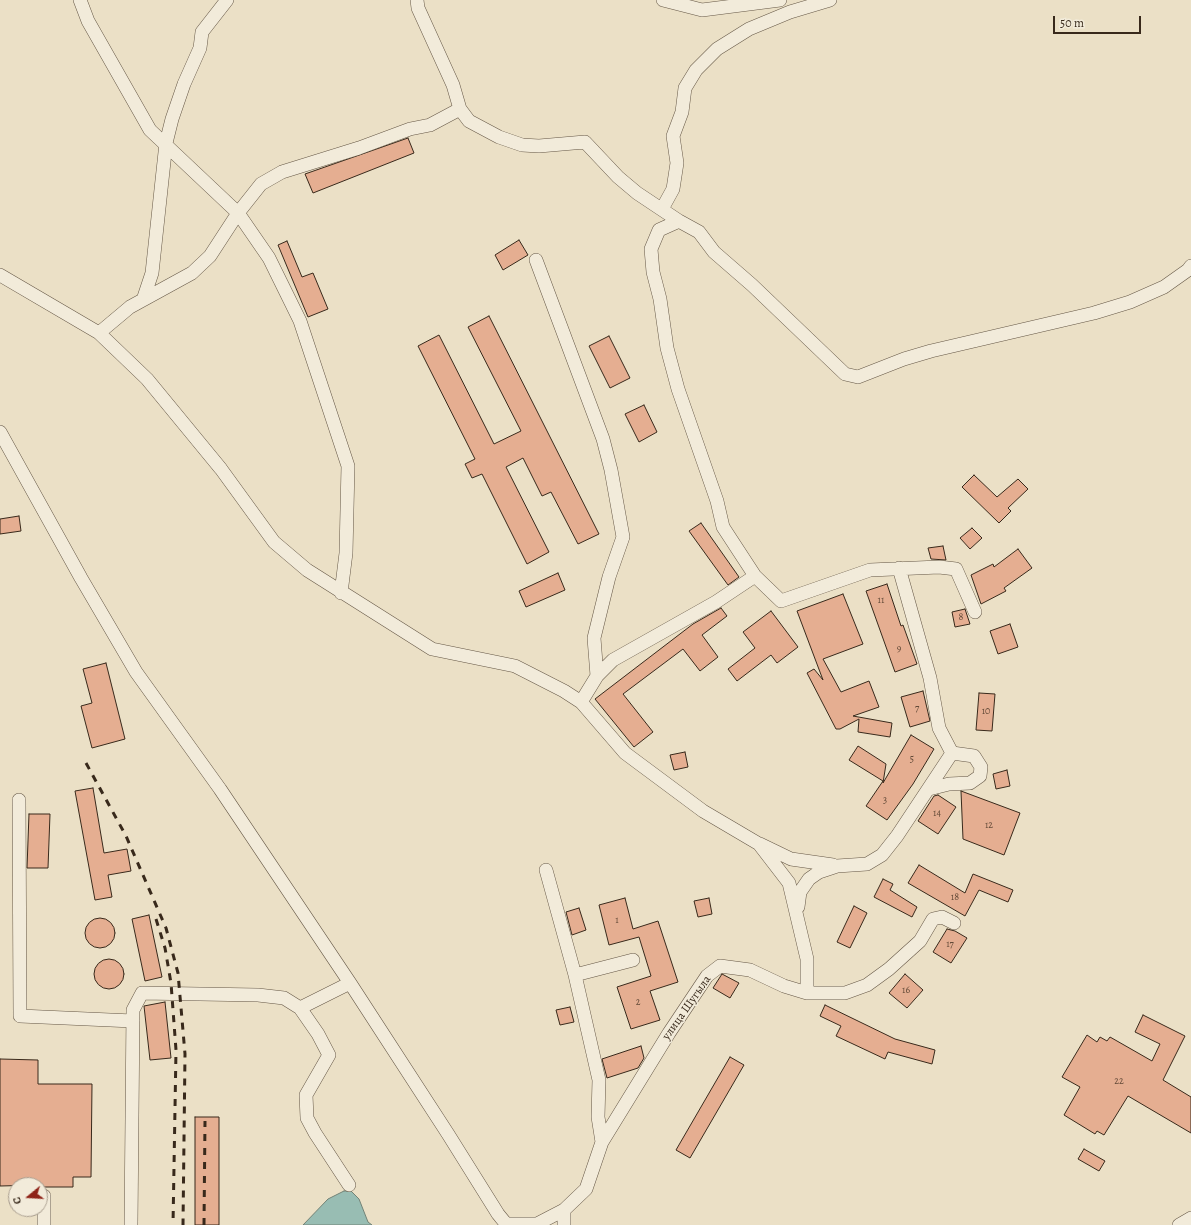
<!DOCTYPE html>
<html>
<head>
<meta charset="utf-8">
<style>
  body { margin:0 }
  #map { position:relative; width:1191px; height:1225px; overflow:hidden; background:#ebe0c6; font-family:Alegreya,serif }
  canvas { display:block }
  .north { position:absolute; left:8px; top:1177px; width:40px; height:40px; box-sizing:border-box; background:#f2ebda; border:1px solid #a89d8e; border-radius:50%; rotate:252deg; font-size:11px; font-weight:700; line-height:16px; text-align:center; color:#38291b }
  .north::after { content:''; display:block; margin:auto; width:14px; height:18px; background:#8f2418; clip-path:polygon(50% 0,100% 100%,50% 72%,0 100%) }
  .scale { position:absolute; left:1053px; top:16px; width:88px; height:18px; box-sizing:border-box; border:2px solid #38291b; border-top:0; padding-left:5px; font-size:12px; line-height:14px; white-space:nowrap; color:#38291b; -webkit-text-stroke:3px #f2ebda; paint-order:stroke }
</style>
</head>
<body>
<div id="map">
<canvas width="1191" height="1225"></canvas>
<div class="north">С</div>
<div class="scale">50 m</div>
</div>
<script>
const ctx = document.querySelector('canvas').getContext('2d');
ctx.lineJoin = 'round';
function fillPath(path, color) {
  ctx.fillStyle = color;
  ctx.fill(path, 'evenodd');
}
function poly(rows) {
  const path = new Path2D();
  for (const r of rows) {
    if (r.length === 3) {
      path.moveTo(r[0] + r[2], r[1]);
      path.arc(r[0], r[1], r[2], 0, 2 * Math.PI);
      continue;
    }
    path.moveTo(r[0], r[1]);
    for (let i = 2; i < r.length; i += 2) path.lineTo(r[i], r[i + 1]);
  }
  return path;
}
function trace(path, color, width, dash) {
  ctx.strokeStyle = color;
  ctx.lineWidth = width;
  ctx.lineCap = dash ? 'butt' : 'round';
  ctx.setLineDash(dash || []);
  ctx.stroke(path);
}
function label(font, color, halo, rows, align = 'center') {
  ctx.font = font + ' Alegreya,serif';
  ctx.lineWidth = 3;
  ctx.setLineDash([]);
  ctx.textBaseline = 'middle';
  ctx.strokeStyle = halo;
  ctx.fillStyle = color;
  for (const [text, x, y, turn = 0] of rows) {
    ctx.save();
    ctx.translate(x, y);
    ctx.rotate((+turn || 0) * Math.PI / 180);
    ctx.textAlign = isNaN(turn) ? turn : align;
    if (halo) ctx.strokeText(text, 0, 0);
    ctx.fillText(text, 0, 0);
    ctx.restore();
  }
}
const water = poly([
  [344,1191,351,1191,359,1199,368,1222,372,1225,303,1225,328,1199,344,1191]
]);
fillPath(water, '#98bdb3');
trace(water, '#728276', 1);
const building = poly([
  [408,138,414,153,313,193,305,174,408,138],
  [519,240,528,255,503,270,495,255,519,240],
  [287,241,302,277,313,273,328,309,308,317,278,245,287,241],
  [489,316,599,534,578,544,551,492,542,496,523,458,506,467,549,552,527,564,482,474,472,478,465,464,475,459,418,346,439,335,494,444,521,431,468,327,489,316],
  [609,336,630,378,610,388,589,346,609,336],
  [644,405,657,432,639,442,625,414,644,405],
  [974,475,997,497,1018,479,1028,489,1008,508,1011,511,999,523,962,487,974,475],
  [19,516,21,531,0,534,0,519,19,516],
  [701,523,739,577,728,585,689,531,701,523],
  [972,528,982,538,970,549,960,538,972,528],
  [943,546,946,560,931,559,928,548,943,546],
  [1018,549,1032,568,1004,588,1006,591,981,604,971,575,993,564,994,567,1018,549],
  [558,573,565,590,526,607,519,591,558,573],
  [887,584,901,626,903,625,917,664,895,672,866,591,887,584],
  [843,594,863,644,823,659,841,692,869,681,879,707,853,716,892,723,890,737,858,732,859,719,840,729,836,729,807,673,814,669,823,680,797,611,843,594],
  [721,608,727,616,702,635,718,657,700,671,683,649,623,694,653,732,634,747,595,699,693,624,721,608],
  [965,609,970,624,955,627,952,612,965,609],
  [771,611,798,647,777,663,771,655,737,681,728,669,755,648,743,632,771,611],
  [1010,624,1018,647,998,654,990,631,1010,624],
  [106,663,125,739,92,748,81,706,92,703,83,669,106,663],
  [923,691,930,721,910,727,901,697,923,691],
  [979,693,995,694,992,731,976,730,979,693],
  [911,735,934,749,913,784,887,820,866,806,883,781,849,760,858,746,886,764,883,783,911,735],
  [685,752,688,767,674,770,670,755,685,752],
  [1007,770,1010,786,996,789,993,774,1007,770],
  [93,788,104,853,127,849,131,871,108,875,112,897,95,900,75,791,93,788],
  [961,791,1020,813,1004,855,963,839,961,791],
  [938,795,956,807,938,834,918,821,934,796,938,795],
  [29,814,50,814,48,868,27,868,29,814],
  [919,865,965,893,973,874,1013,890,1008,902,979,890,965,916,908,883,919,865],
  [883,879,893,884,890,890,917,907,912,917,874,897,883,879],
  [625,898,633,929,658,921,678,982,650,991,660,1020,631,1029,617,987,651,976,639,937,609,945,599,905,625,898],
  [709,898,712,914,698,917,694,901,709,898],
  [854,906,867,913,850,948,837,942,854,906],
  [579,908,586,930,572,935,566,912,579,908],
  [149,915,162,977,145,981,132,919,149,915],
  [100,933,15],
  [947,929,955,931,967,938,951,963,933,952,947,929],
  [109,974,15],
  [722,974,739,983,730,998,713,988,722,974],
  [905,974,923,990,907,1008,889,993,905,974],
  [165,1002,171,1058,150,1060,144,1006,165,1002],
  [825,1005,895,1039,935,1050,932,1064,888,1052,885,1059,836,1036,841,1026,820,1016,825,1005],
  [570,1007,574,1022,560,1025,556,1010,570,1007],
  [1143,1015,1185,1036,1163,1080,1191,1097,1191,1133,1128,1096,1104,1135,1097,1131,1095,1134,1064,1115,1080,1087,1062,1077,1087,1035,1097,1042,1100,1037,1107,1041,1110,1037,1152,1061,1160,1044,1135,1032,1143,1015],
  [641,1046,644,1058,638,1068,607,1078,602,1059,641,1046],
  [730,1057,744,1065,690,1158,676,1150,730,1057],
  [0,1059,38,1060,38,1084,92,1084,91,1177,73,1177,73,1187,40,1187,40,1185,0,1186,0,1059],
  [195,1117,219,1117,219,1225,195,1225,195,1117],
  [1084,1149,1105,1161,1099,1171,1078,1159,1084,1149]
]);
fillPath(building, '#e5ae91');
trace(building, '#38291b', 1);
const minor = poly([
  [80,0,88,21,150,130,238,213,269,258,300,321,348,466,346,553,341,593],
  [417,0,418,8,453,85,460,109],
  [663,0,702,10,780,0],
  [662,209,673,189,677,163,673,136,682,112,685,88,696,70,717,49,749,29,790,12,830,0],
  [536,260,603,439,611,470,623,537,609,577,594,638,597,676],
  [0,275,99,333,147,379,221,469,274,542,307,570,432,649,515,666,564,691,581,702,625,753,703,811,759,844,789,883,807,959,807,993],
  [143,300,152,273,166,143,172,119,184,84,200,48,202,32,227,0],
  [99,333,130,307,192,273,210,256,238,213,261,184,282,172,359,148,410,129,430,125,460,109,469,121,499,137,522,145,539,146,585,142,618,177,637,193,679,221],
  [0,432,81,578,136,672,220,789,350,983,448,1134,498,1214,507,1225],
  [975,612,956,569,939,567,870,570,781,601,755,576,723,527,717,501,678,389,667,348,660,299,653,272,651,249,659,230,679,221,699,232,714,252,752,285,845,374,858,377,904,359,931,351,1094,313,1130,302,1164,287,1188,270,1191,266],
  [581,702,597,676,613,660,716,602,755,576],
  [929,789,949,784,970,783,980,776,981,767,974,756,952,753],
  [19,800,20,1016,133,1021],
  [760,844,791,859,833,865],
  [546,870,575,975,599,1080,598,1117,602,1142],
  [798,907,800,892,809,879,819,872,837,866,867,864,882,855,897,836,952,753,939,728,930,678,899,568],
  [575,975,633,960],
  [300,1008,350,983],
  [507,1224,537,1224,564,1210,586,1189,602,1142,669,1033,707,976,720,966,750,970,784,986,807,993,845,993,867,985,889,969,920,941,933,919,942,917,954,923],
  [44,1225,44,1196],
  [131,1225,133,1010,142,993,258,995,284,998,300,1008,318,1034,329,1055,306,1095,307,1118,315,1133,349,1185],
  [564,1225,564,1210],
  [1179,1225,1191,1218]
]);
trace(minor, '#655746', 14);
trace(minor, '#f2ebda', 13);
trace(poly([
  [86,763,126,836,166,928,178,973,185,1054,183,1225],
  [156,919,165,948,171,983,176,1050,173,1225],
  [204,1225,205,1121]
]), '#38291b', 3, [7, 7]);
label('10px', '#634a38', null, [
  ["11",881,601],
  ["8",961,618],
  ["9",899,649],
  ["7",917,709],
  ["10",986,712],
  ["5",912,760],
  ["3",885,801],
  ["14",937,814],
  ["12",989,826],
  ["18",955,898],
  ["1",617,921],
  ["17",950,945],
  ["16",906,991],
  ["2",638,1003],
  ["22",1119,1082]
]);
label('12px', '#38291b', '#f2ebda', [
  ["улица Шугыла",687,1008,-55]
]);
</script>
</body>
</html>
